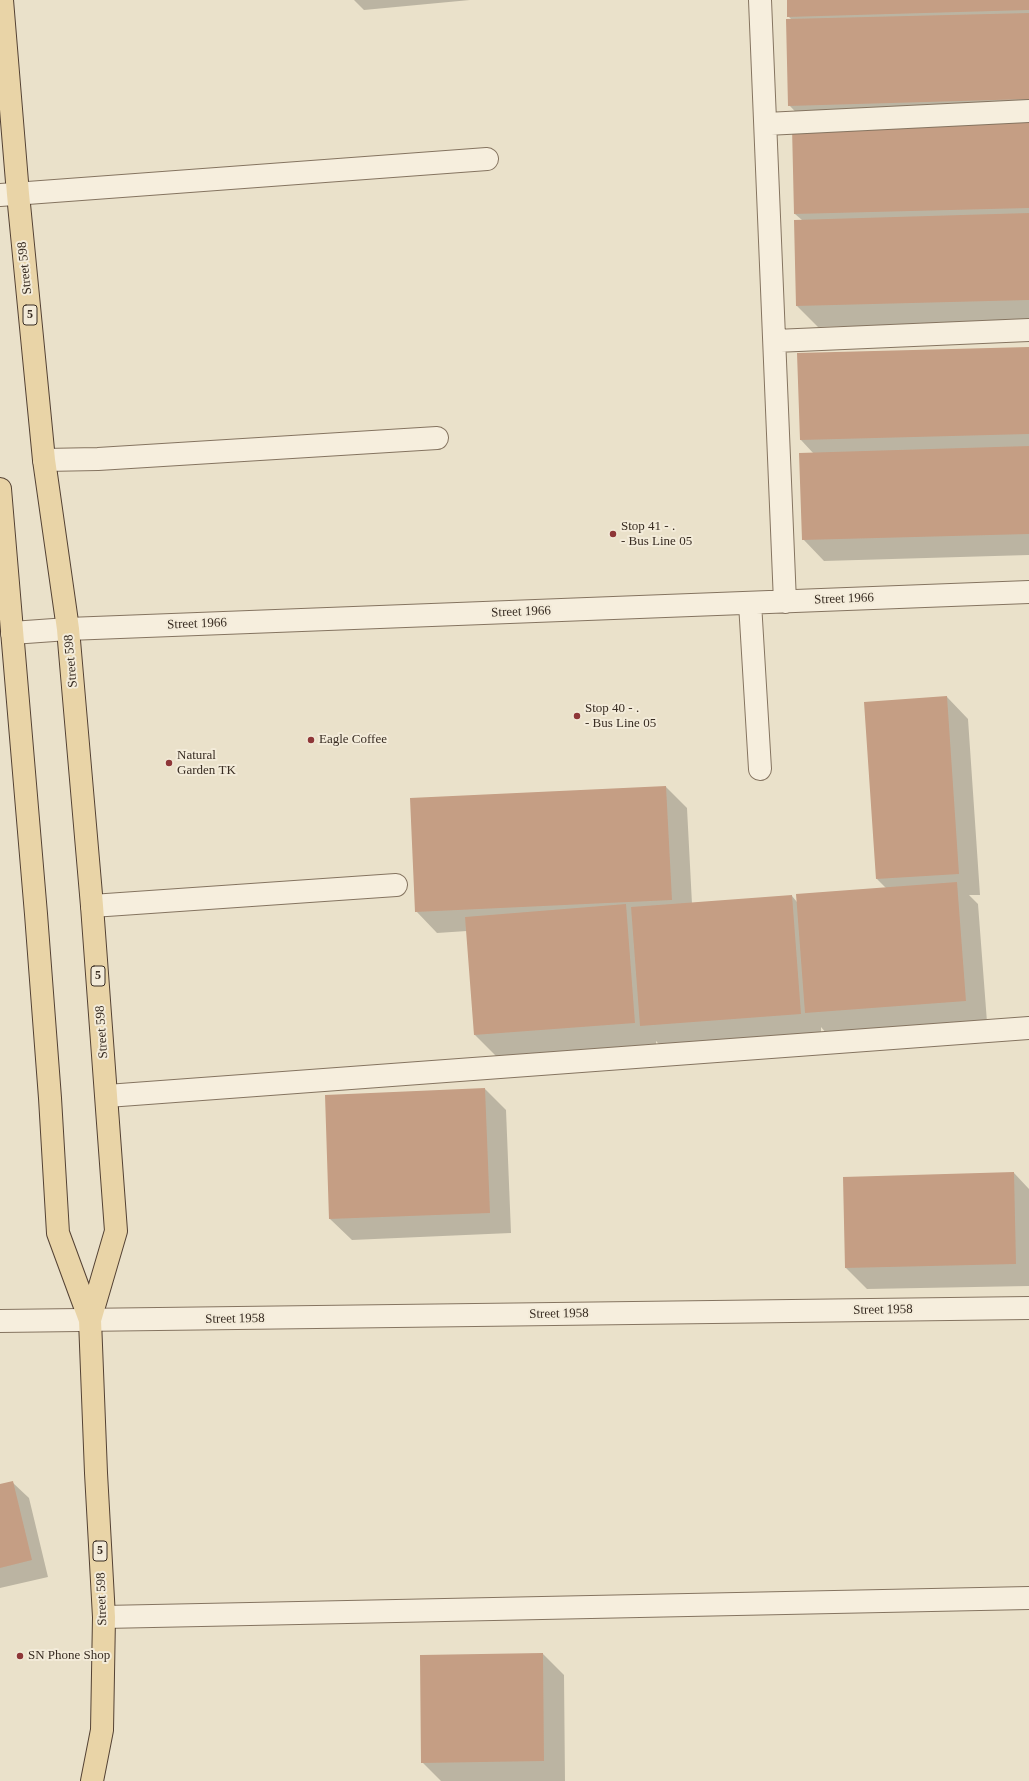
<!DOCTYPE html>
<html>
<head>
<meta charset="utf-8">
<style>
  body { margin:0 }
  canvas { display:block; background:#eae1ca }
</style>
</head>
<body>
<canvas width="1029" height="1781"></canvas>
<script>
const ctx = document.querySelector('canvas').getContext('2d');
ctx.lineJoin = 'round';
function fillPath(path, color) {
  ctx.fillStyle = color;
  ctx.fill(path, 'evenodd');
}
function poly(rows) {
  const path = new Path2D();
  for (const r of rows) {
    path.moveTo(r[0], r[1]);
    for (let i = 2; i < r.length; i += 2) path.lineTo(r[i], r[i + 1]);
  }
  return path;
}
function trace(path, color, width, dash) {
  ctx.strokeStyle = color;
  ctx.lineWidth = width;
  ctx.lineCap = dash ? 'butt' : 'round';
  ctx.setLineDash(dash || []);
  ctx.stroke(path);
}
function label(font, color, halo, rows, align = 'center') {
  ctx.font = font + ' Georgia,serif';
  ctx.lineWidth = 4;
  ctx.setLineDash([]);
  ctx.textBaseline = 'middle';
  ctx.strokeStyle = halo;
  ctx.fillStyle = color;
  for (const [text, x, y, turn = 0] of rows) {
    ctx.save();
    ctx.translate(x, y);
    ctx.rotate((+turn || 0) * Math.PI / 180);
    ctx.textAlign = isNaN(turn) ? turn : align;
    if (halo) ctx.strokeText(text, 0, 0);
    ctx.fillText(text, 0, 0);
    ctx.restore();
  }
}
fillPath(poly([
  [354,0,470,0,364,10],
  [788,0,1029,0,1029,322,818,327,797,306,795,221,802,220,795,214,811,128,789,105,792,20,788,16],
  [1029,348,1029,555,824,561,803,539,814,454,801,440,798,354],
  [947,697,968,719,980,895,969,895,978,904,987,1022,827,1034,821,1027,821,1035,662,1047,656,1041,656,1044,496,1056,475,1035,467,931,437,933,416,911,666,787,687,808,692,904,792,896,797,902,886,888,877,879],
  [485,1089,506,1110,511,1233,352,1240,330,1219],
  [1014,1173,1029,1189,1029,1286,867,1289,846,1268,844,1178],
  [12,1482,29,1498,48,1577,0,1588,0,1485],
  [543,1654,564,1675,565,1781,441,1781,422,1762]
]), '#0003');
fillPath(poly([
  [787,0,1029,0,1029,10,787,17],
  [1029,13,1029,99,788,106,786,19],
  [1029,121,1029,208,794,214,792,127],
  [1029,213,1029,300,796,306,794,220],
  [1029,347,1029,434,800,440,797,353],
  [1029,446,1029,534,802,540,799,453],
  [947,696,959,874,876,879,864,702],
  [666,786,672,900,415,912,410,798],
  [957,882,966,1001,805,1013,796,894],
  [792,895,801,1014,640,1026,631,907],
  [626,904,635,1023,474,1035,465,917],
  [485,1088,490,1213,329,1219,325,1095],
  [1014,1172,1016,1264,845,1268,843,1177],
  [13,1481,32,1560,0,1568,0,1484],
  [543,1653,544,1761,421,1763,420,1655]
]), '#c59e84');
const minor = poly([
  [760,0,785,602],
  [766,124,1029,111],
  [0,195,487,159],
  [775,341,1029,330],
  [44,460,98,459,437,438],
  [750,603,760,769],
  [12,633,68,629,1029,592],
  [92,906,396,885],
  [107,1096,1029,1028],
  [0,1321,1029,1308],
  [104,1617,1029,1598]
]);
const major = poly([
  [2,0,18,194,44,460,68,629,92,906,116,1231,90,1320],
  [0,489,36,914,50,1098,58,1233,90,1320,96,1473,104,1617,102,1730,92,1781]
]);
trace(minor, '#857460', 24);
trace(major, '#544234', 24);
trace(minor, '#f6eedd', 22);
trace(major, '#e9d4a7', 22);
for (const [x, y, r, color] of [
  [613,534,4,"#8e3637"],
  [577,716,4,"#8e3637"],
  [311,740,4,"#8e3637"],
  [169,763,4,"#8e3637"],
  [20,1656,4,"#8e3637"]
]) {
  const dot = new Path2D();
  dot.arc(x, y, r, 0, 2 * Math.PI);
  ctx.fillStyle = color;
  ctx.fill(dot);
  trace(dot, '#f3ebd9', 1.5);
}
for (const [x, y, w] of [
  [30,315,14],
  [98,976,14],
  [100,1551,14]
]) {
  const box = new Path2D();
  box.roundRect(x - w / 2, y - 10, w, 20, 3);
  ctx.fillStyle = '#f3ebd9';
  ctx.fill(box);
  trace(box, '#382c22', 1);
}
label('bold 12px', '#382c22', null, [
  ["5",30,315],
  ["5",98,976],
  ["5",100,1551]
]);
label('13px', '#382c22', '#f3ebd9', [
  ["Street 598",25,268,-96],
  ["Street 1966",844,599,-2],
  ["Street 1966",521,612,-2],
  ["Street 1966",197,624,-2],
  ["Street 598",71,661,-95],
  ["Street 598",102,1032,-94],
  ["Street 1958",883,1310,-1],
  ["Street 1958",559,1314,-1],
  ["Street 1958",235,1319,-1],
  ["Street 598",102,1599,-92]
]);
label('13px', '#382c22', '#f3ebd9', [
  ["Stop 41 - .",621,527],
  ["- Bus Line 05",621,542],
  ["Stop 40 - .",585,709],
  ["- Bus Line 05",585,724],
  ["Eagle Coffee",319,740],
  ["Natural",177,756],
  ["Garden TK",177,771],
  ["SN Phone Shop",28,1656]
], 'left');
</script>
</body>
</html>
